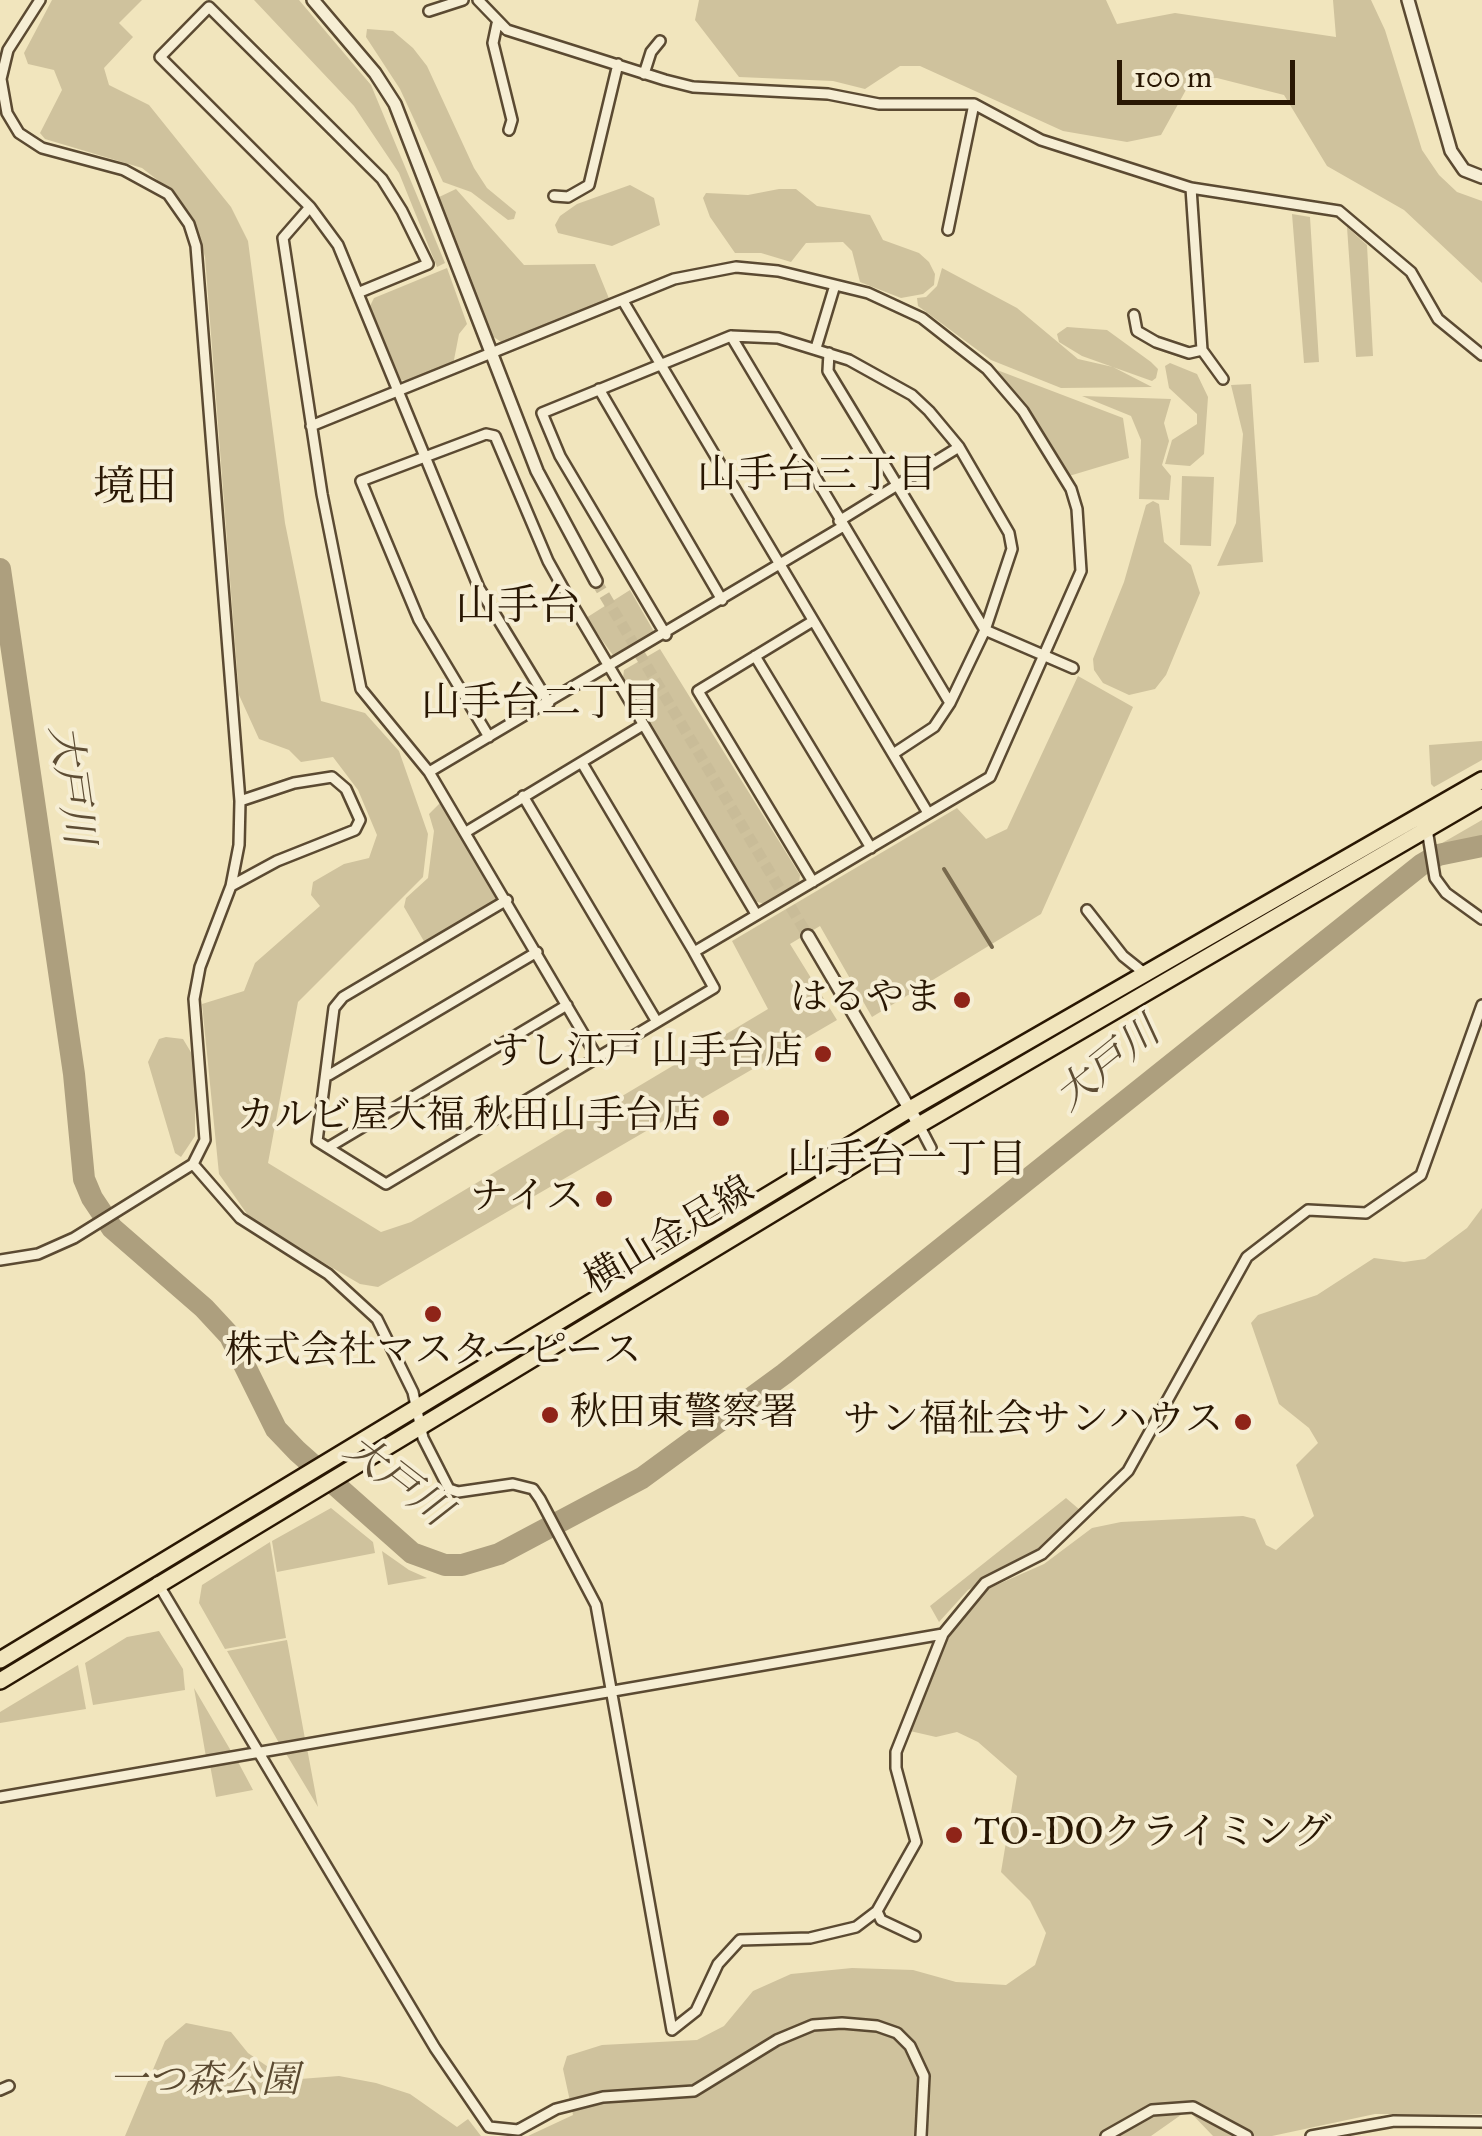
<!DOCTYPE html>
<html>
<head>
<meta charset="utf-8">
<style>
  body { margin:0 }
  #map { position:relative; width:1482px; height:2136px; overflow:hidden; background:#f1e5bd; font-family:"IM FELL Great Primer",serif }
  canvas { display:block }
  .scale { position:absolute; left:1117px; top:60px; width:178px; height:45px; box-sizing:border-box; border:5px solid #291703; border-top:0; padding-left:12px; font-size:30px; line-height:35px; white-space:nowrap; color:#291703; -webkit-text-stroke:8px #f6eed4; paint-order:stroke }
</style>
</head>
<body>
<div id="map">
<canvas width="1482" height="2136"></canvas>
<div class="scale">100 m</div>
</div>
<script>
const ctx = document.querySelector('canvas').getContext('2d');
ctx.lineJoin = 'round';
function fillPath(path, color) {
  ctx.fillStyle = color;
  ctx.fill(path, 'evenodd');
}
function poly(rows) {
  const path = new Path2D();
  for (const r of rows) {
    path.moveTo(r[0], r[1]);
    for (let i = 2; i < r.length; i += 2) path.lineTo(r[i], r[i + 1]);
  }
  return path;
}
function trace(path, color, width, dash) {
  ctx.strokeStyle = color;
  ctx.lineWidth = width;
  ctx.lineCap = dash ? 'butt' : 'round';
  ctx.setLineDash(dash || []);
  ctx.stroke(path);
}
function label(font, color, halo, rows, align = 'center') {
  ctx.font = font + ' "IM FELL Great Primer","Noto Serif JP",serif';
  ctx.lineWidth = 8;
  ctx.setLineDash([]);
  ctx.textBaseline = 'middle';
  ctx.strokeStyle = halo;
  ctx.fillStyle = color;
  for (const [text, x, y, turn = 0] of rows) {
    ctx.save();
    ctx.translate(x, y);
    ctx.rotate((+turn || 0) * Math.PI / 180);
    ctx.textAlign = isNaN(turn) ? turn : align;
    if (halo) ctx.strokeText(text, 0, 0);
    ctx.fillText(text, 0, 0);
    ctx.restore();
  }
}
fillPath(poly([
  [52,0,142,0,119,23,133,37,104,68,109,85,149,105,231,207,248,241,285,523,321,701,365,713,399,751,428,834,423,877,298,1002,268,1163,381,1232,411,1222,768,1009,732,941,957,808,986,839,1007,829,1078,676,1133,707,1041,914,872,1017,820,926,790,944,837,1020,378,1287,360,1284,252,1221,219,1174,202,1004,244,991,255,963,320,906,311,895,313,882,344,864,369,858,377,835,358,790,333,757,301,762,289,750,259,739,239,695,205,257,194,219,173,192,142,168,45,139,40,133,62,90,54,70,28,64,24,53],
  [254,0,299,0,371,85,445,263,437,267,399,173,354,106],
  [699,0,1106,0,1117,24,1175,13,1336,37,1333,0,1371,0,1385,30,1422,150,1439,175,1457,192,1482,201,1482,283,1404,210,1327,166,1284,95,1217,78,1192,79,1161,135,1127,142,1063,131,920,66,900,66,865,89,833,81,739,77,695,20],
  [367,29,393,31,413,48,427,66,474,168,487,188,516,212,514,219,508,220,471,192,443,182,400,89,366,37],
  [630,185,654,198,660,225,612,246,558,233,555,225,560,216,577,204],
  [456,189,524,265,595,264,610,301,506,345,492,336,437,198],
  [779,189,796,189,817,206,870,215,883,240,919,253,929,262,935,274,934,285,923,294,901,298,860,282,852,251,843,242,806,243,791,262,761,253,735,253,710,217,703,198,706,193,748,195],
  [1292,214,1310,217,1319,362,1304,363],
  [1347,227,1367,245,1373,356,1356,357],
  [447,268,467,324,459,334,453,365,410,381,401,380,370,306,374,298],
  [942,268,1017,308,1078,359,1113,367,1152,387,1061,388,991,360,918,306,917,298,926,297,937,286],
  [1067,327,1107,330,1151,362,1158,369,1156,378,1152,381,1082,356,1059,342,1057,334],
  [1170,363,1197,374,1208,397,1204,454,1190,466,1165,464,1172,440,1197,424,1197,414,1169,388,1165,366],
  [997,370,1123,418,1129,458,1069,476,1030,412],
  [1251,384,1263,562,1217,566,1236,523,1243,434,1231,385],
  [1082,396,1171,399,1164,423,1169,441,1162,465,1171,476,1169,500,1139,499,1141,440,1131,416],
  [1182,476,1214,477,1211,546,1180,545],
  [1153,501,1159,504,1164,542,1191,565,1200,593,1166,675,1155,689,1129,695,1103,683,1094,670,1093,659,1124,582,1146,505],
  [630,590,653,630,652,635,615,658,586,618],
  [660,649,800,875,799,883,765,904,754,901,623,678,624,670],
  [1482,741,1482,760,1434,787,1431,784,1429,745],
  [441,802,499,897,425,943,404,907,406,898,428,878,434,831,429,814],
  [1482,820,1482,840,1437,846],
  [166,1037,183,1039,195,1059,195,1136,181,1157,175,1153,148,1062,159,1039],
  [1482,1208,1482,2114,1375,2114,1272,2136,1213,2136,1188,2110,1151,2136,528,2136,573,2115,563,2069,567,2056,602,2045,697,2040,724,2026,753,1991,791,1974,852,1968,913,1970,956,1982,1006,1985,1035,1965,1046,1933,1030,1901,1001,1872,1017,1776,978,1742,957,1732,936,1737,910,1731,948,1639,985,1590,1044,1564,1092,1528,1121,1522,1243,1516,1255,1519,1266,1545,1276,1550,1314,1516,1296,1465,1318,1443,1309,1428,1279,1404,1251,1323,1258,1315,1317,1295,1374,1258,1404,1262,1425,1259,1467,1228],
  [1066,1498,1080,1510,1043,1548,968,1590,939,1622,930,1606],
  [331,1508,373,1542,375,1553,277,1572,272,1541],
  [270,1542,286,1638,225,1649,199,1603,202,1585],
  [382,1551,409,1570,427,1578,388,1585],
  [159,1631,183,1669,185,1690,93,1705,85,1663,127,1637],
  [287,1640,305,1739,279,1743,227,1651],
  [78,1665,86,1709,0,1723,0,1712],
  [194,1688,231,1751,206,1757],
  [307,1748,318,1807,285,1752],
  [237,1760,253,1790,216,1797,210,1765],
  [186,2023,231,2032,248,2053,287,2080,339,2076,376,2083,410,2094,457,2127,468,2119,481,2136,125,2136,165,2041]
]), '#cfc29d');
trace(poly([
  [944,869,992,947]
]), '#78694d', 4);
trace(poly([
  [0,569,74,1074,84,1179,92,1198,112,1228,204,1308,230,1336,276,1429,297,1451,412,1553,445,1565,462,1565,499,1554,642,1478,784,1374,1421,865,1438,855,1482,846]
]), '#ad9f7e', 22);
trace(poly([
  [596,581,808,936]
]), '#c9bc98', 11, [11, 5.5]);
const minor = poly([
  [478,0,507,30,665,80,693,87,828,94,879,104,974,104,1041,140,1191,188,1339,211,1411,272,1438,319,1482,355],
  [429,11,463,0],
  [497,24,493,43,512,120,509,130],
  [644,74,651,52,660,41],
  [1191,188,1202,350,1223,379],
  [554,196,568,197,589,185,618,64],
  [310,207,283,238,322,494,361,689,429,772,597,1057],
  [948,230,974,104],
  [360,292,428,264,402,211,382,179,209,7,160,57,310,207,338,245,479,588,549,703],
  [623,301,928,813],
  [1134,315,1137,331,1156,342,1189,353,1202,350],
  [731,336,950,703],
  [816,348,835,285],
  [829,353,828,371,985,630,1073,668],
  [599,389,722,600],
  [311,426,674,279,736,267,778,271,868,293,922,318,987,369,1023,411,1071,489,1077,509,1081,571,990,777,694,952,714,988,386,1184,317,1141,334,1008,343,997,507,900],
  [839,521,959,447],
  [666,635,560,456,542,413,731,336,778,338,849,360,912,395,929,411,959,447,1009,533,1012,549,985,630,950,703,934,727,893,754],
  [755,656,871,848],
  [489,737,419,620,361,481,486,434,495,436,548,561,572,604,756,914],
  [582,763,694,952],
  [429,772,842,527],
  [523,796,657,1022],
  [1427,829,1435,878,1446,893,1482,919],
  [466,832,643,725],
  [813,882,698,691,813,621],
  [231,886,277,861,355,830,360,820,346,789,332,777,294,783,240,801],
  [1087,910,1123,956,1143,972],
  [329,1075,537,952],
  [919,1125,931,1148],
  [329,1147,567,1005],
  [193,1164,240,1218,328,1274,377,1319,413,1392,423,1438,449,1489,458,1492,513,1484,533,1489,540,1499,596,1605,672,2030,696,2011,718,1964,740,1940,810,1938,856,1927,877,1911,916,1842,896,1768,896,1752,943,1634,985,1583,1042,1554,1128,1471,1247,1257,1308,1210,1366,1213,1421,1175,1482,1005],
  [0,1260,38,1254,74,1238,193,1164,205,1140,194,999,200,967,231,886,239,845,240,801,196,246,189,224,168,194,124,170,42,148,19,133,7,113,1,79,8,50,40,0],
  [157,1582,435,2048,489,2127,518,2130,556,2109,603,2097,694,2091,777,2040,813,2025,842,2023,877,2026,897,2033,910,2046,924,2076,921,2136],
  [0,1797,943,1634],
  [877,1911,881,1920,915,1936],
  [0,2090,9,2086],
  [1106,2136,1152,2110,1193,2107,1247,2136],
  [1311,2136,1394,2121,1482,2122]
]);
const tertiary = poly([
  [313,0,375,73,395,104,537,471,596,581],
  [1408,0,1451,151,1464,170,1482,177],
  [808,936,919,1125]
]);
const primary = poly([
  [0,1660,910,1109,1482,780],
  [0,1681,919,1125,1482,797]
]);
trace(minor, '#5b4a32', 14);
trace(tertiary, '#5b4a32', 16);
trace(primary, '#291703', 20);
trace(minor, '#f6eed4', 9);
trace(tertiary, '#f6eed4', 11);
trace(primary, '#f1e5bd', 15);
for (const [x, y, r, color] of [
  [962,1000,10,"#8f2418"],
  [823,1054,10,"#8f2418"],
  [721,1118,10,"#8f2418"],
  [604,1199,10,"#8f2418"],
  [433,1314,10,"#8f2418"],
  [550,1415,10,"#8f2418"],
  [1243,1422,10,"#8f2418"],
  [954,1835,10,"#8f2418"]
]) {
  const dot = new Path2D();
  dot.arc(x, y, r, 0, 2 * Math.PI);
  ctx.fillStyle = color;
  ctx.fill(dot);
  trace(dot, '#f6eed4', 4);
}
label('38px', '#291703', '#f6eed4', [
  ["はるやま",942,1000],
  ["すし江戸 山手台店",803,1054],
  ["カルビ屋大福 秋田山手台店",701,1118],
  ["ナイス",584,1199],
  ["株式会社マスターピース",433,1353,"center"],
  ["秋田東警察署",570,1415,"left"],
  ["サン福祉会サンハウス",1223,1422],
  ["TO-DOクライミング",974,1835,"left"]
], 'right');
label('38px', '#291703', '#f6eed4', [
  ["横山金足線",670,1237,-31]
]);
label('italic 38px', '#5b4a31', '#f6eed4', [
  ["一つ森公園",204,2083]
]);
label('40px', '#291703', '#f6eed4', [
  ["山手台三丁目",817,477],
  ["山手台二丁目",541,705],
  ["山手台一丁目",907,1162]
]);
label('italic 40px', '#5e4d34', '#f6eed4', [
  ["大戸川",69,785,82],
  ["大戸川",1109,1066,-39],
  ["大戸川",396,1482,38]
]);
label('42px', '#291703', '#f6eed4', [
  ["境田",135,490],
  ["山手台",518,609]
]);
</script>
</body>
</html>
